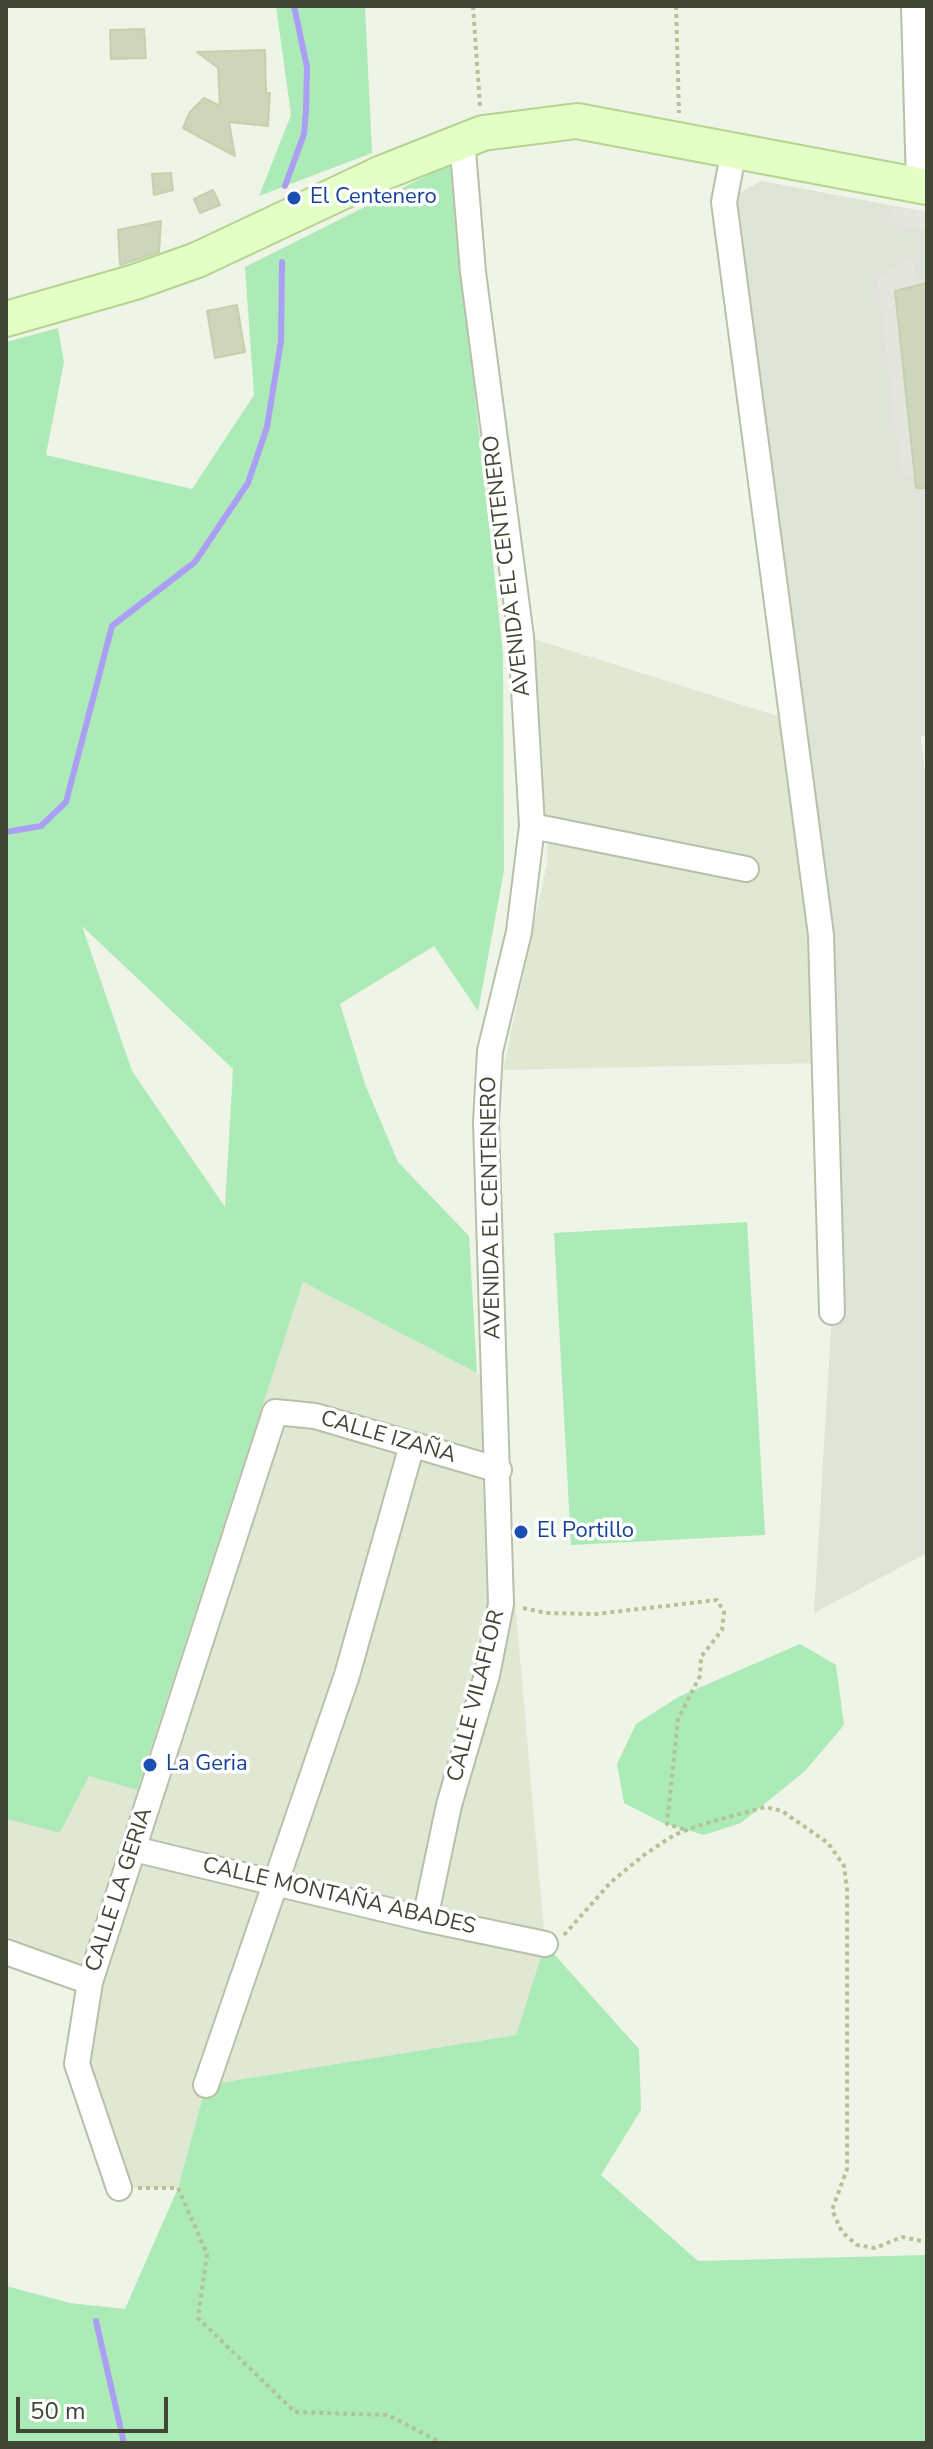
<!DOCTYPE html>
<html>
<head>
<meta charset="utf-8">
<style>
  body { margin:0 }
  #map { position:relative; width:933px; height:2449px; overflow:hidden; background:#eef4e6; font-family:"Nunito Sans",sans-serif }
  canvas { display:block }
  .frame { position:absolute; inset:0; border:8px solid #414735; pointer-events:none }
  .scale { position:absolute; left:16px; top:2397px; width:152px; height:36px; box-sizing:border-box; border:4px solid #414735; border-top:0; padding-left:10px; font-size:24px; line-height:28px; white-space:nowrap; color:#414735; -webkit-text-stroke:6px #fff; paint-order:stroke }
</style>
</head>
<body>
<div id="map">
<canvas width="933" height="2449"></canvas>
<div class="frame"></div>
<div class="scale">50 m</div>
</div>
<script>
const ctx = document.querySelector('canvas').getContext('2d');
ctx.lineJoin = 'round';
function fillPath(path, color) {
  ctx.fillStyle = color;
  ctx.fill(path, 'evenodd');
}
function poly(rows) {
  const path = new Path2D();
  for (const r of rows) {
    path.moveTo(r[0], r[1]);
    for (let i = 2; i < r.length; i += 2) path.lineTo(r[i], r[i + 1]);
  }
  return path;
}
function trace(path, color, width, dash) {
  ctx.strokeStyle = color;
  ctx.lineWidth = width;
  ctx.lineCap = dash ? 'butt' : 'round';
  ctx.setLineDash(dash || []);
  ctx.stroke(path);
}
function label(font, color, halo, rows, align = 'center') {
  ctx.font = font + ' "Nunito Sans",sans-serif';
  ctx.lineWidth = 7;
  ctx.setLineDash([]);
  ctx.textBaseline = 'middle';
  ctx.strokeStyle = halo;
  ctx.fillStyle = color;
  for (const [text, x, y, turn = 0] of rows) {
    ctx.save();
    ctx.translate(x, y);
    ctx.rotate((+turn || 0) * Math.PI / 180);
    ctx.textAlign = isNaN(turn) ? turn : align;
    if (halo) ctx.strokeText(text, 0, 0);
    ctx.fillText(text, 0, 0);
    ctx.restore();
  }
}
fillPath(poly([
  [534,639,793,721,824,1063,503,1070,548,859],
  [303,1282,496,1383,545,1944,516,2035,206,2085,178,2188,119,2188,77,2064,90,1982,6,1952,6,1819,60,1833,89,1775,137,1789]
]), '#e0e8d4');
fillPath(poly([
  [761,181,927,212,927,735,921,736,927,792,927,1553,814,1613,832,1312,821,935,724,202]
]), '#e0e3d8');
fillPath(poly([
  [276,6,365,6,372,153,259,196,291,115],
  [450,164,503,654,504,871,478,1011,434,946,340,1004,366,1087,398,1162,469,1236,477,1373,303,1282,137,1790,89,1776,60,1833,6,1819,6,342,58,328,64,362,46,455,192,489,254,395,245,267],
  [82,926,233,1069,225,1207,132,1071],
  [747,1222,765,1535,571,1545,554,1233],
  [800,1644,836,1665,844,1725,805,1771,741,1823,704,1835,663,1823,624,1803,617,1764,636,1724,680,1696],
  [545,1944,639,2049,641,2110,601,2175,698,2261,927,2255,927,2443,6,2443,6,2286,70,2303,125,2309,178,2188,206,2085,516,2035]
]), '#acebb7');
fillPath(poly([
  [894,207,927,212,927,229,887,223],
  [912,257,918,286,895,291,914,476,901,474,877,279]
]), '#e3e5de');
trace(poly([
  [285,186,304,134,306,111,307,67,294,6],
  [6,832,41,826,66,802,112,626,195,562,248,483,267,427,281,341,282,262],
  [96,2321,124,2443]
]), '#aa9ff4', 6);
const building = poly([
  [144,29,146,58,111,59,110,30,144,29],
  [265,50,266,93,270,93,268,126,229,122,235,156,183,128,190,112,204,98,220,106,218,68,197,52,265,50],
  [171,173,173,190,154,195,152,174,171,173],
  [213,190,220,205,200,213,194,199,213,190],
  [161,221,159,252,120,265,118,230,161,221],
  [927,283,927,488,916,488,895,291,927,283],
  [237,305,245,352,215,358,207,311,237,305]
]);
fillPath(building, '#cdd6bb');
trace(building, '#c5d1ad', 2);
const minor = poly([
  [914,6,919,185],
  [734,150,724,202,821,935,832,1312],
  [532,826,746,869],
  [134,1849,425,1919,545,1944],
  [425,1919,449,1805,487,1675,501,1604,486,1122,490,1051,519,932,532,826,521,637,473,272,462,139],
  [6,1952,90,1982],
  [206,2085,347,1675,412,1445],
  [119,2188,77,2064,90,1982,275,1412,315,1416,499,1470]
]);
const secondary = poly([
  [6,319,135,282,197,260,382,173,483,133,577,121,927,187]
]);
trace(minor, '#b7c0a8', 28);
trace(secondary, '#b5d391', 38);
trace(poly([
  [473,6,480,106],
  [676,6,679,113],
  [523,1608,546,1613,596,1614,717,1600,724,1612,722,1630,701,1657,700,1676,678,1719,667,1824,686,1830],
  [564,1935,611,1882,644,1855,674,1835,700,1825,765,1807,782,1811,828,1843,844,1866,847,1889,847,2169,832,2210,842,2232,857,2245,875,2248,902,2237,927,2242],
  [138,2188,178,2188,207,2254,198,2318,295,2412,388,2415,442,2443]
]), '#b3c398', 4, [4, 4]);
trace(minor, '#fff', 24);
trace(secondary, '#e3ffc5', 34);
for (const [x, y, r, color] of [
  [294,198,8,"#1a4fb4"],
  [521,1532,8,"#1a4fb4"],
  [150,1765,8,"#1a4fb4"]
]) {
  const dot = new Path2D();
  dot.arc(x, y, r, 0, 2 * Math.PI);
  ctx.fillStyle = color;
  ctx.fill(dot);
  trace(dot, '#fff', 3);
}
label('22px', '#164399', '#fff', [
  ["El Centenero",310,198],
  ["El Portillo",537,1532],
  ["La Geria",166,1765]
], 'left');
label('22px', '#414735', '#fff', [
  ["AVENIDA EL CENTENERO",508,566,-97],
  ["AVENIDA EL CENTENERO",492,1208,-91],
  ["CALLE IZAÑA",388,1438,16],
  ["CALLE VILAFLOR",477,1696,-76],
  ["CALLE LA GERIA",120,1890,-72],
  ["CALLE MONTAÑA ABADES",339,1897,13]
]);
</script>
</body>
</html>
